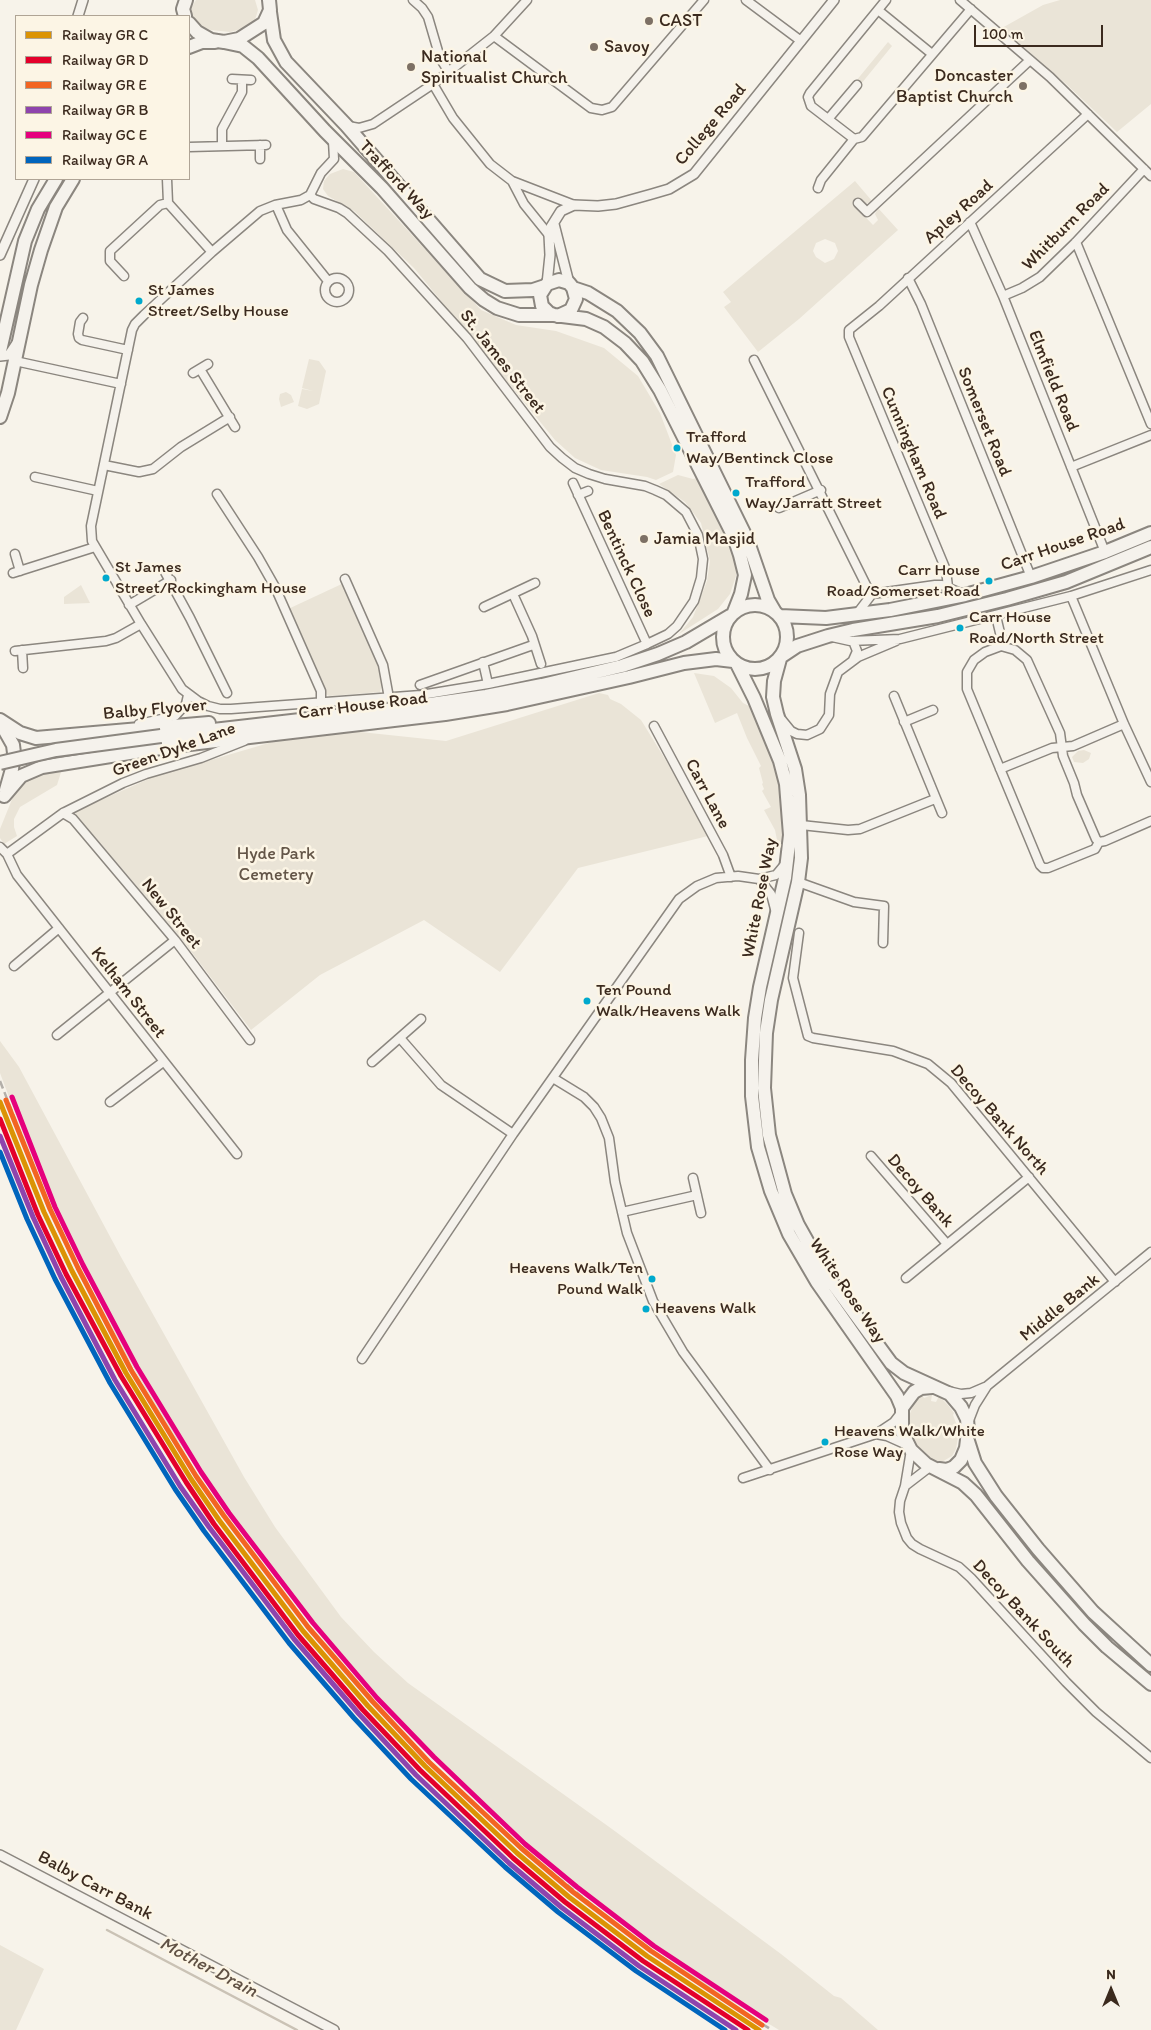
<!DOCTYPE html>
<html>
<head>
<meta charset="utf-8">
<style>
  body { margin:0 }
  #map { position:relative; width:1151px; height:2030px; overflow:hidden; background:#f7f3ea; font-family:Itim,sans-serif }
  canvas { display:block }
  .legend { position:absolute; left:15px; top:15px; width:175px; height:165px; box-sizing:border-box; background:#fcf5e5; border:1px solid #afa495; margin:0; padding:6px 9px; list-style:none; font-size:15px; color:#3b2a1e }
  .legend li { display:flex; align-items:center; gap:10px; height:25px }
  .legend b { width:25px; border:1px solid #afa495 }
  .north { position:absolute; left:1086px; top:1965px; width:50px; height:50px; -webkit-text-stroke:4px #fcf5e5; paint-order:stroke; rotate:0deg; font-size:14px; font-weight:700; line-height:20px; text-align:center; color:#3b2a1e }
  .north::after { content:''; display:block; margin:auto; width:18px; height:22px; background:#3b2a1e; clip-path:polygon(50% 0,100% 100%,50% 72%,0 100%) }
  .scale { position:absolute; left:974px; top:25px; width:129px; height:22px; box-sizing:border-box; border:2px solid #3b2a1e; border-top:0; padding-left:6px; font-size:15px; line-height:18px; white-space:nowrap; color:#3b2a1e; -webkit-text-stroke:4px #fcf5e5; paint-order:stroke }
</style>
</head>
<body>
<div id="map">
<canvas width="1151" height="2030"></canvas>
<ul class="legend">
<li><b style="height:6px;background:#db9304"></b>Railway GR C</li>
<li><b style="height:6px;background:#e4002b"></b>Railway GR D</li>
<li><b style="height:6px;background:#f26522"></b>Railway GR E</li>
<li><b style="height:6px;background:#8e44ad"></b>Railway GR B</li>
<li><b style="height:6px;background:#e5007d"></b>Railway GC E</li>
<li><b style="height:6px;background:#0065bd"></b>Railway GR A</li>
</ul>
<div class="north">N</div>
<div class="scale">100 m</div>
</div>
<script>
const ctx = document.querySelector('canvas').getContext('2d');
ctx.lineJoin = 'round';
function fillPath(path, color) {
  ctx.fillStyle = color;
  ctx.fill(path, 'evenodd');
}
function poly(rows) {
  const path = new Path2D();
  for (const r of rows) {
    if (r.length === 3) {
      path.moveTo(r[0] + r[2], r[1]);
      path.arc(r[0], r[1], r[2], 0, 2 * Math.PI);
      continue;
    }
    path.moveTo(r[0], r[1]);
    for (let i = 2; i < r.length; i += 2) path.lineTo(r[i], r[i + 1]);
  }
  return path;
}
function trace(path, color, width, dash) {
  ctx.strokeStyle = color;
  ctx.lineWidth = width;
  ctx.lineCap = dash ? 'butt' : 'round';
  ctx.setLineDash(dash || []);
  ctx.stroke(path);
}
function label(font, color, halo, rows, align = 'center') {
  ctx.font = font + ' Itim,sans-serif';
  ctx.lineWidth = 5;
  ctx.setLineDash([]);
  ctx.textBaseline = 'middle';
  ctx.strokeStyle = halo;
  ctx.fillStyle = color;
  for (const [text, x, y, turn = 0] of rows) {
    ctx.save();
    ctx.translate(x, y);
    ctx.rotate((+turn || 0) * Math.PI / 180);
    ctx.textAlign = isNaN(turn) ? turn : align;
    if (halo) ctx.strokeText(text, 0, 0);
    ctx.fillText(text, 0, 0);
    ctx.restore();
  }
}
fillPath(poly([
  [196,0,255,0,258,10,255,20,248,27,230,32,211,30,200,26,193,19,191,8],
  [1060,0,1151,0,1151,104,1117,132,1066,84,1002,28,1043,5],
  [888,42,892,46,861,84,856,81],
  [343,169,354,172,481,310,516,325,556,331,604,348,638,376,660,413,676,455,673,472,656,480,647,477,601,470,575,458,555,440,414,268,354,211,328,196,323,189,324,181,330,174],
  [855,181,872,201,866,204,861,203,858,198,853,204,873,225,878,220,875,214,878,208,898,230,799,319,758,352,724,307,731,302,723,292],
  [825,239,835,243,838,251,834,259,825,263,816,257,813,251,816,243],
  [309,359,319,361,326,371,319,404,307,409,298,406,302,389,313,391,302,388],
  [286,392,291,395,294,402,281,407,279,399,280,394],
  [678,475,693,479,697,478,736,559,736,576,730,594,718,609,679,634,693,617,707,581,710,561,701,523,685,502,659,484],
  [346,582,385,674,380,692,329,696,321,691,286,610],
  [81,585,90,603,64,604,64,597],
  [694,673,714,676,731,688,743,703,749,706,763,735,777,768,781,800,782,843,777,840,775,830,764,810,771,807,762,791,764,789,762,784,763,783,759,768,761,766,747,738,737,713,715,723],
  [599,693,608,695,610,699,621,704,641,720,712,835,578,868,500,972,424,920,320,975,251,1030,180,937,74,812,153,777,279,740,351,731,446,741],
  [1084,750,1091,753,1089,759,1083,763,1074,762,1072,757,1078,751],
  [62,769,57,785,20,807,14,819,14,827,17,836,4,844,0,838,0,829,17,787,22,781,37,773],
  [0,1041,19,1067,121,1257,244,1477,275,1527,341,1617,374,1652,408,1683,612,1829,781,1954,834,1996,841,1998,878,2030,779,2030,702,1983,645,1942,530,1851,413,1735,372,1689,331,1649,237,1527,168,1427,127,1357,69,1242,29,1150,0,1073],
  [932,1395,931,1401,936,1402,939,1396,948,1405,954,1413,953,1415,956,1423,958,1423,959,1431,956,1449,952,1456,940,1463,935,1462,920,1453,909,1432,909,1416,915,1401,923,1396,924,1398],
  [0,1945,44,1969,16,2030,0,2030]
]), '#eae4d7');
trace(poly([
  [107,1930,297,2030]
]), '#cac2b5', 2.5);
const minor = poly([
  [413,0,422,8,428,17,440,58,449,72],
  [746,0,801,41],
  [960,0,1050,77,1151,176],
  [878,10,932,54],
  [494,36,591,108,602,110,612,107,704,0],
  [232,79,251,80],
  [433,84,453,118,490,164,512,181,524,204,549,235],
  [829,118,857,85],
  [348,126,359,128,373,124,433,84,494,36,527,0],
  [854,139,811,106,808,97,810,93,886,0],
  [260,145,260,159],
  [222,146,222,129,242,92,242,80],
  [189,147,266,145],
  [167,179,168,203,212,252],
  [512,181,574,205],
  [818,188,821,180,854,139,862,137,971,9],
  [310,195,314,199,339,208,347,213,388,251,467,338,550,447,562,458,575,468,589,474,605,479,645,486,655,490,666,495,686,512,698,535,703,559,701,578,694,601,677,626,668,634,647,644,616,657,488,684,421,695,231,709,220,709,208,706,198,701,182,689,141,624,92,541,91,526,132,330,135,324,144,315,212,252,260,211,275,205,301,200,310,195],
  [310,195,321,173,334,159,333,141],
  [858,203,867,212,1030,60],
  [276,205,287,230,328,281],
  [970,222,1003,296,1105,552],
  [1076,242,1151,424],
  [124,276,110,261,110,251,160,205,168,203],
  [337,290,12],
  [908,278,921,304,1031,577],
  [1003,296,1022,288,1040,277,1076,242,1144,169],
  [83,318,80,322,78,334,79,338,82,340,128,350],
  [754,360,867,587,872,594],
  [15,361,121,384],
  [200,369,235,427],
  [193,373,208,364],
  [104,465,139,472,153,469,181,447,230,417],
  [1071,467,1151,435],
  [35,477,98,491],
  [573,483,647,644],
  [217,494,258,557,275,587,321,691,321,703],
  [578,495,588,491],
  [779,508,821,490],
  [15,554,20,571],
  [165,572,190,618,227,693],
  [13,573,95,547],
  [345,579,383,665,389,698],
  [948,587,946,570,849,337,849,330,879,306,1088,114],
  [513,594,532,636,541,664],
  [1071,596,1124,724,1151,782],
  [129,605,171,580],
  [484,607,535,583],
  [856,615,872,594,935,585,942,585,963,594],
  [996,616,1001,637,1001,646],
  [832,637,850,641,900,639,1071,596,1151,570],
  [853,641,857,651,853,660],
  [1001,646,985,652,974,660,967,672,967,689,1040,865,1043,868,1048,868,1095,849,1099,842],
  [1001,646,1015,650,1027,660,1060,733,1063,756,1074,783,1077,795,1096,839,1099,842],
  [22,650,23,668],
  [15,651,106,641,116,638,141,624],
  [483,662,488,684],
  [420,685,533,645],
  [894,696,942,813],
  [782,720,791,731,797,734,807,735,820,729,829,715,830,694,838,672,858,657,896,641],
  [904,722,933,710],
  [139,724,175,716,186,704,188,695],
  [654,726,723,855,731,877],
  [1000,769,1052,748,1073,746,1124,724],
  [63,813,73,819,175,940,250,1040],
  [801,825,848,830,860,829,935,799],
  [1099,842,1105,841,1151,821],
  [0,847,7,854,17,875,237,1154],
  [7,854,63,813,123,783,146,774,201,758,244,741],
  [759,879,771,894,775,909],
  [798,882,854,902,884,906,883,943],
  [799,933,793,978,808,1036,813,1038,893,1051,928,1064,951,1083,1115,1282],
  [14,966,59,928],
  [57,1035,175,940],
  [400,1038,441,1085,513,1134],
  [372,1062,421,1019],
  [553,1078,584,1097,594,1107,601,1118,609,1138,615,1182,627,1233,653,1301,683,1352,770,1470],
  [110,1102,163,1062],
  [871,1156,947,1244],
  [693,1178,701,1213],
  [622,1212,697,1195],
  [906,1278,1029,1177],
  [362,1359,513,1134,679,899,697,886,716,878,738,876,759,879,776,875,786,863],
  [948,1391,961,1394,971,1393,985,1387],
  [968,1423,975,1405,987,1386,1151,1252],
  [876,1434,887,1436,907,1445],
  [911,1450,905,1486,931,1466],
  [743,1478,876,1434,894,1422,901,1413],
  [905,1486,900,1501,899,1512,901,1523,907,1538,912,1544,920,1549,959,1567,971,1578,1066,1682,1096,1712,1151,1758]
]);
const tertiary = poly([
  [78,16,83,0],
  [554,224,569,283],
  [0,255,34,179],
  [547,284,550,255,549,235,551,227,561,211,574,205,598,206,616,204,652,194,669,189,694,174,834,0],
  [0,356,9,355,17,343],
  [0,1855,334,2030]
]);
const trunk = poly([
  [270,12,274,40,286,62,346,125,480,279,505,291,533,290,545,286],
  [185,16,183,9,186,0],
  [189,23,197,32,211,40,224,42,239,39,264,23,270,10,269,0],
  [224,42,243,46,258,58,325,131,382,188,470,288,484,300,497,308,519,315,554,315,586,319,604,327,625,343,642,361,660,390,734,537,740,555,745,575,741,594,734,612],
  [189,47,202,42,215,42],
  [573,288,588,293,617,311,640,333,657,356,747,539,768,600,775,612],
  [554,315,549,313,542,306,540,295,547,284,559,280,569,283,573,288,576,299,571,310,558,316],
  [0,351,25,241,38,209,56,179],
  [0,417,8,393,31,285,41,250,56,207,73,179],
  [755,637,32],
  [780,616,826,618,890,610,965,595,1031,577,1105,552,1151,533],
  [782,656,797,646,828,636,853,630,938,616,1007,599,1066,582,1151,547],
  [780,659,774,681,773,697,777,714,795,769,799,795,801,858,798,882,771,1000,766,1033,764,1088,769,1135,785,1194,798,1225,825,1273,891,1363,904,1373,950,1394,961,1407,967,1419,968,1431,966,1448,961,1460,954,1467,947,1470,939,1469],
  [737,664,754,698,780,761,786,784,790,835,785,878,760,987,755,1018,752,1060,752,1096,758,1147,771,1191,789,1234,817,1282,897,1396,902,1408],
  [0,720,20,733,36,738,209,723],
  [1,724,13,745,14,753,12,769,6,790],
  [161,736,396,709,486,696,542,685,622,666,658,654,686,642,730,616],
  [4,796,21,776,42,767,173,746,445,714,507,704,629,677,684,663,716,659,733,661],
  [932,1387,921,1388,914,1392,902,1408,902,1432,911,1450,926,1464,963,1483,976,1495,1028,1561,1084,1624,1107,1647,1151,1684],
  [968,1441,975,1463,996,1496,1038,1549,1093,1612,1151,1665]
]);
trace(minor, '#8b867f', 11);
trace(tertiary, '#8b867f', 12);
trace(trunk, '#8b867f', 16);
trace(minor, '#f5f2ec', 8);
trace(tertiary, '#f5f2ec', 9);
trace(trunk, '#f5f2ec', 12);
trace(poly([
  [0,1081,50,1208,78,1269,131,1368,190,1466,223,1515,270,1578,308,1626,346,1672,429,1761,526,1852,627,1933,725,2001,772,2030]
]), '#b3afa9', 2.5, [8, 4]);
const trunkBridge = poly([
  [0,763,56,750,161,736]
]);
trace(trunkBridge, '#8b867f', 16, []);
trace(trunkBridge, '#f5f2ec', 12);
trace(poly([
  [0,1102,44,1212,72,1271,126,1373,191,1479,219,1520,303,1631,368,1706,425,1766,517,1853,569,1897,647,1956,759,2030]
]), '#db9304', 5);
trace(poly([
  [0,1119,38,1215,66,1274,121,1376,186,1482,214,1524,298,1635,363,1710,420,1770,513,1858,565,1902,643,1961,748,2030]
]), '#e4002b', 5);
trace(poly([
  [6,1100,50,1209,78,1268,131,1370,196,1476,224,1516,308,1627,373,1702,429,1762,521,1848,573,1892,651,1951,762,2025]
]), '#f26522', 5);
trace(poly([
  [0,1136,33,1217,61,1277,115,1380,180,1486,209,1527,294,1639,359,1714,416,1775,509,1863,561,1907,639,1966,736,2030]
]), '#8e44ad', 5);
trace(poly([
  [12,1097,55,1207,83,1265,137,1367,201,1472,229,1513,313,1623,377,1698,434,1757,525,1844,577,1887,654,1946,766,2020]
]), '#e5007d', 5);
trace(poly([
  [0,1152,27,1219,55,1279,110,1383,175,1489,204,1531,289,1643,354,1718,411,1779,505,1867,558,1912,636,1971,725,2030]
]), '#0065bd', 5);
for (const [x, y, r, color] of [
  [649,21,5,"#7d7065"],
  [594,47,5,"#7d7065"],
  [411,67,5,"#7d7065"],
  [1023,86,5,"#7d7065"],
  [139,301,4.5,"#00a9ce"],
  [677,448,4.5,"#00a9ce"],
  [736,493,4.5,"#00a9ce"],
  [644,539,5,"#7d7065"],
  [106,578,4.5,"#00a9ce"],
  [989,581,4.5,"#00a9ce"],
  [960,628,4.5,"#00a9ce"],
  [587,1001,4.5,"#00a9ce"],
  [652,1279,4.5,"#00a9ce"],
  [646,1309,4.5,"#00a9ce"],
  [825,1442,4.5,"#00a9ce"]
]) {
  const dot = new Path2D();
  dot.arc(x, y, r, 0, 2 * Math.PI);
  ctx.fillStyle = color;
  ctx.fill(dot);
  trace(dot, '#fcf5e5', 2);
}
label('17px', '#3b2a1e', '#fcf5e5', [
  ["St James",148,291],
  ["Street/Selby House",148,312],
  ["Trafford",686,438],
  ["Way/Bentinck Close",686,459],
  ["Trafford",745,483],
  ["Way/Jarratt Street",745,504],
  ["St James",115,568],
  ["Street/Rockingham House",115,589],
  ["Carr House",980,571,"right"],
  ["Road/Somerset Road",980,592,"right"],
  ["Carr House",969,618],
  ["Road/North Street",969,639],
  ["Ten Pound",596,991],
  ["Walk/Heavens Walk",596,1012],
  ["Heavens Walk/Ten",643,1269,"right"],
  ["Pound Walk",643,1290,"right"],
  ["Heavens Walk",655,1309],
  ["Heavens Walk/White",834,1432],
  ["Rose Way",834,1453]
], 'left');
label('18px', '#3b2a1e', '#fcf5e5', [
  ["CAST",659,21],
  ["Savoy",604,47],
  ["National",421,57],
  ["Spiritualist Church",421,78],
  ["Doncaster",1013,76,"right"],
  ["Baptist Church",1013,97,"right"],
  ["Jamia Masjid",654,539]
], 'left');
label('18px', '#3b2a1e', '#fcf5e5', [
  ["College Road",711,125,-50],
  ["Trafford Way",396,180,47],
  ["Apley Road",959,212,-42],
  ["Whitburn Road",1066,227,-45],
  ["St. James Street",502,362,52],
  ["Elmfield Road",1053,381,68],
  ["Somerset Road",984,422,68],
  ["Cunningham Road",913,453,67],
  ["Carr House Road",1063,545,-19],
  ["Bentinck Close",626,564,65],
  ["Carr House Road",363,706,-7],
  ["Balby Flyover",155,710,-5],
  ["Green Dyke Lane",174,750,-20],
  ["Carr Lane",707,794,62],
  ["White Rose Way",760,898,-79],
  ["New Street",171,914,51],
  ["Kelham Street",128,993,52],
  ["Decoy Bank North",999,1120,49],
  ["Decoy Bank",920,1191,49],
  ["White Rose Way",847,1291,56],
  ["Middle Bank",1060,1308,-39],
  ["Decoy Bank South",1023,1614,47],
  ["Balby Carr Bank",95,1886,28]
]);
label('18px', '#645648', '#fcf5e5', [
  ["Hyde Park",276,854],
  ["Cemetery",276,875]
]);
label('italic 19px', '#605144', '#fcf5e5', [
  ["Mother Drain",208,1968,28]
]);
</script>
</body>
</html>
